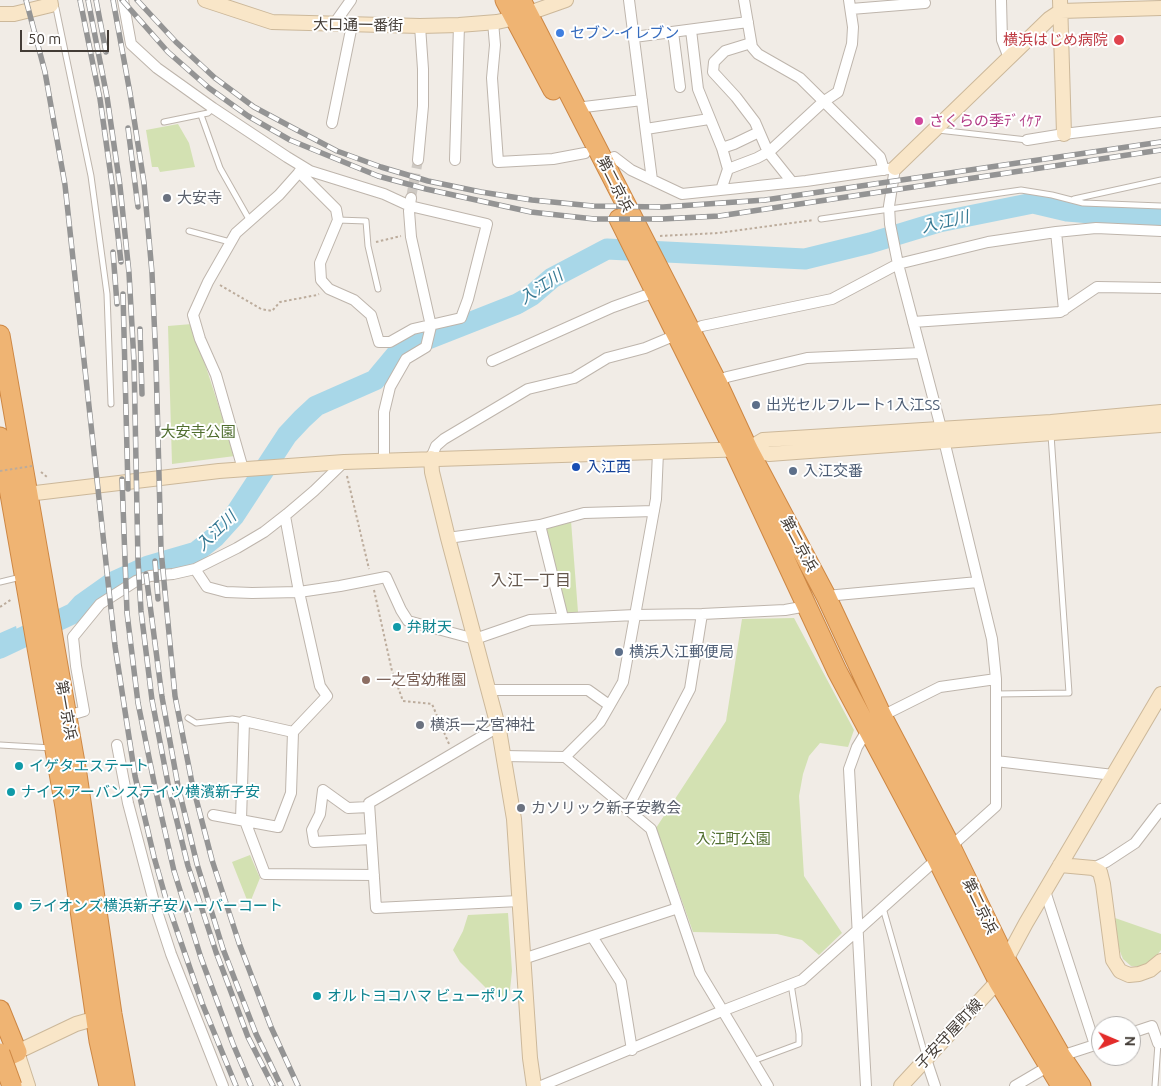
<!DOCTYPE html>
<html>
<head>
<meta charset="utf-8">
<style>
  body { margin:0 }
  #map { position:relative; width:1161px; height:1086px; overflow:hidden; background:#f1ece6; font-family:Ubuntu,sans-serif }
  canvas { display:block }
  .north { position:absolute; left:1091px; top:1016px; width:50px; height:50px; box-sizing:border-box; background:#fff; border:1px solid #b4b1af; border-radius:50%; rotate:91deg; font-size:14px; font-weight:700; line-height:20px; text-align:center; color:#433c36 }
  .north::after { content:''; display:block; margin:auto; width:18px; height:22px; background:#e32c2a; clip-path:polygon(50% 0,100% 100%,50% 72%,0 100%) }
  .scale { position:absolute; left:20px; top:30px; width:89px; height:22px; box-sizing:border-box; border:2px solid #433c36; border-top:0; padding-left:6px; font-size:15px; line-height:18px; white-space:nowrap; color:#433c36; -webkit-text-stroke:4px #fff; paint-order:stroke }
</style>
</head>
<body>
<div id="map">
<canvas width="1161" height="1086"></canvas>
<div class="north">N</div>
<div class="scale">50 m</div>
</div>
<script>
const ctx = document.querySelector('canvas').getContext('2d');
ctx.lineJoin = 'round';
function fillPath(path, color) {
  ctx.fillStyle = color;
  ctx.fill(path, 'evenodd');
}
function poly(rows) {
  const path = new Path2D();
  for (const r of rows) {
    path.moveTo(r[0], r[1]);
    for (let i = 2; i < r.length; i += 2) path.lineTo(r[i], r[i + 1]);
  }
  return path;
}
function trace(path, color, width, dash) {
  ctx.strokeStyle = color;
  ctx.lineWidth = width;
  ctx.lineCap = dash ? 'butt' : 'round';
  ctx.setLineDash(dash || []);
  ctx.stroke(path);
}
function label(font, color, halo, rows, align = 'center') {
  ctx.font = font + ' Ubuntu,"Noto Sans JP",sans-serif';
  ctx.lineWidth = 4;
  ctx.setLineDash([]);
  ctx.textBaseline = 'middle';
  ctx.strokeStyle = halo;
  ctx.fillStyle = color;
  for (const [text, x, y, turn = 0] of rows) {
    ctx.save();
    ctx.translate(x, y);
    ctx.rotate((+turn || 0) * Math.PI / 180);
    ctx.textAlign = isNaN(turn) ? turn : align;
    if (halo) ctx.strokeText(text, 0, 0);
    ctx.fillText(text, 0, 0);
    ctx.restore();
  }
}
fillPath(poly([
  [178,124,189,143,195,167,160,172,158,167,152,167,146,130],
  [192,324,235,456,172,464,168,326],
  [571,521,578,612,569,613,565,611,544,528],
  [794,618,854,730,848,747,820,743,809,756,803,774,799,796,804,876,842,933,819,955,802,940,777,934,693,932,656,828,726,721,742,619],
  [250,855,260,878,249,905,232,862],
  [508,913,512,971,510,990,505,996,492,994,460,962,453,950,463,931,468,915],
  [1115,918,1161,934,1161,950,1151,963,1142,967,1131,966,1123,959,1119,949]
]), '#d3e1b2');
fillPath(poly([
  [16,626,21,648,0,659,0,633]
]), '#a8d7e8');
trace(poly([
  [0,648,74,613,82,604,113,582,148,566,196,552,215,537,234,516,287,435,302,419,316,406,375,380,400,350,517,304,531,296,552,278,607,249,805,259,870,243,939,222,1033,203,1067,211,1161,219]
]), '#a8d7e8', 21);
trace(poly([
  [411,198,418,160]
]), '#cec9c3', 10, [10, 5]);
const lane = poly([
  [52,6,56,8,91,176,107,294,111,404],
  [201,115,220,168,250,221],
  [164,122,208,113,213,108],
  [938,130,1027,140],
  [1074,199,1161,180],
  [821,219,1021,190,1052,195,1083,203,1161,206],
  [338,220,366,221,368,246,378,289],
  [189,231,230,242],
  [0,582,21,577],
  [996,694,1069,693,1051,435],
  [188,718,196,723,232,719,244,721],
  [0,745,52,748],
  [883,908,925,1055],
  [753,1061,799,1044,799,1034,791,984],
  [1155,1086,1158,1043]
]);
const street = poly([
  [123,0,131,44,157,68,213,108,287,157,310,171,384,194,410,206,487,224,468,299,461,318,413,329,390,342,379,342,371,315,354,300,329,289,321,280,320,263,338,220,336,209,299,172],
  [629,0,652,180],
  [744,0,752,47,758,54,800,78,880,157,884,170],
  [1001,0,1002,40,1009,58],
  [851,9,925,3],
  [493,22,495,45,492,78,498,162,553,159,585,153],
  [334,24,351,0],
  [691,30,698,89,722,148,728,169],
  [673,32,680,87],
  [634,37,748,22],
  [751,43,725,51,714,62,713,72,736,97,755,122,768,152,792,182],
  [576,108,642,100],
  [332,123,352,25],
  [646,129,709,119],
  [1027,140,1064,134,1161,122],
  [722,148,734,144,759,132],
  [418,160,423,106,423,69,420,26],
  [455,160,459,25],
  [721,190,728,169,757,158,770,151,823,102,838,92,852,44,853,27,849,0],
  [1056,232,1064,310],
  [913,322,1060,312,1097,287,1161,288],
  [691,331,702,326,832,299,898,264,988,242,1056,232,1096,228,1161,231],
  [492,361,613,307,655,292],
  [717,382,727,377,807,358,920,353],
  [431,458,436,446,444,439,528,389,574,378,607,358,645,348,676,335],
  [384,460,384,412,390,387,406,359,426,347,431,326,411,237,409,211,411,198],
  [243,469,216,375,200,339,193,315,208,282,236,233,279,195,303,168],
  [540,525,563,618],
  [448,538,540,525,584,513,654,511],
  [195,569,207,587,226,592,252,593,299,592,340,586,386,577,401,610,408,621,475,639,530,620,635,615,702,614,785,610,807,606],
  [826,596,978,582],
  [488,690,588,690,609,705],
  [67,716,84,711,76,666,73,637,100,604,136,581,150,576,173,574,195,569,237,548,264,532,287,514,314,491,344,462],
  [882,716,940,687,996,679],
  [498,727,369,803,376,908,519,901],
  [117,745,128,803,154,902,171,954,223,1086],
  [503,756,565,757,651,829,700,973,768,1086],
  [565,757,600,722,623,682,656,499,658,452],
  [996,761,1113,775],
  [369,807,348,808,323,790,320,814,312,830,314,842,371,839],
  [627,809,690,689,702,614],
  [213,815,278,827,291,793,293,732,327,696,320,686,299,592,285,516],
  [241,820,244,721,293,732],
  [245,821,265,874,374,875],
  [1093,868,1106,862,1135,843,1161,809],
  [1045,891,1095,1045],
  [593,938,621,982,632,1050],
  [523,959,678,908],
  [1131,1033,1152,1026,1158,1043,1161,1043],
  [1061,1056,1101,1043],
  [926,1059,935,1086],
  [541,1086,722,1011,802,980,996,806,996,679,992,639,941,428,898,264,890,224,889,206,895,168,806,181,682,194,631,170,614,157,604,162],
  [866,1086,849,769,857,747,868,729],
  [1015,1086,1049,1066]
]);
const secondary = poly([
  [205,0,272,22,420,26,459,25,497,22,515,18,566,0],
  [1060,0,1064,134],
  [0,14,14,14,51,5,50,0],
  [895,168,1049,19,1061,11,1161,8],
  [748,449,763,440,1051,422,1161,412],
  [431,458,432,472,448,538,499,730,514,819,530,1058,534,1086],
  [19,495,219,471,344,462,748,449,769,454,1161,425],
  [1060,865,1093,868,1100,872,1103,884,1113,960,1120,971,1129,975,1139,974,1150,970,1161,961],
  [28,1086,17,1052,76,1024,104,1016],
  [901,1086,998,981,1006,960,1026,923,1161,694]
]);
const highway = poly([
  [505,0,553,90],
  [521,0,717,382,748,449,826,596,882,716,951,847,1006,960,1061,1056,1081,1086],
  [619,219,734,450,837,671,937,859,998,981,1061,1086],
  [0,335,77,774,112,1014,125,1086],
  [0,437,65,807,99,1041,109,1086],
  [0,1010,17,1052,0,1060]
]);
trace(lane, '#beb5ac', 7);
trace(street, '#beb5ac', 12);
trace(secondary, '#ccb89a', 16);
trace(highway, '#cd8744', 21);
trace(poly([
  [660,236,718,233,814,220],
  [376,242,401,236],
  [220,285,261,309,272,311,280,302,317,295,319,294],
  [41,472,47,477],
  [347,476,369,569],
  [374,590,392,671,403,701,432,704,449,744],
  [0,607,12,599]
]), '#bcac9c', 2, [2.5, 2.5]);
trace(lane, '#fff', 5);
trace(street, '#fff', 10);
trace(secondary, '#f9e6c8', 14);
trace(highway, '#efb473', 19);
const rail = poly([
  [26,0,45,72,65,185,115,646,135,776,154,857,166,899,202,1003,236,1086],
  [80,0,100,99,112,184,121,262],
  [88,0,107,97,120,186,129,273,134,362,138,560,141,611,152,700,169,789,188,866,216,952,248,1037,273,1086],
  [96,0,106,52],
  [113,0,130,93,144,183,152,273,156,362,161,550,175,696,192,783,212,860,239,943,271,1027,298,1086],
  [122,0,168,52,209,88,248,116,290,140,378,176,426,189,531,212,594,219,662,219,719,216,1161,150],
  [137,0,176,42,215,78,254,107,297,130,337,151,381,167,428,181,481,192,532,200,593,206,663,207,765,200,1161,142],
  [128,128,138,207],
  [113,252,117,304],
  [123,294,128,489],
  [140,329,142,394],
  [122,479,127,613,138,703,156,792,174,871,201,958,233,1044,251,1086],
  [155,561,158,599],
  [146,574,162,697,178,786,197,864,223,949,256,1034,281,1086]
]);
trace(rail, '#949494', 5.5);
trace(rail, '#fff', 4, [11]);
const highwayBridge = poly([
  [0,1053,12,1086]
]);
trace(highwayBridge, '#cd8744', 21, []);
trace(poly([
  [0,471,32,466]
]), '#bcac9c', 2, [2.5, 2.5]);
trace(highwayBridge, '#efb473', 19);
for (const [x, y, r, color] of [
  [560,33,5,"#3f7fe0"],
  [1119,40,6,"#e0444e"],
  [919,121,5,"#d1479c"],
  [167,198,5,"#6b7280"],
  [756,405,5,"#5c6f8a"],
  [576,467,5,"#1a4fb4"],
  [793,471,5,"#5c6f8a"],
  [397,627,5,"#0f9aa8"],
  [619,652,5,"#5c6f8a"],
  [366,680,5,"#8d6e63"],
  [420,725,5,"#6b7280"],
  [19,766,5,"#0f9aa8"],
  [11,792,5,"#0f9aa8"],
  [521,808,5,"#6b7280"],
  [18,906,5,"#0f9aa8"],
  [317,996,5,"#0f9aa8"]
]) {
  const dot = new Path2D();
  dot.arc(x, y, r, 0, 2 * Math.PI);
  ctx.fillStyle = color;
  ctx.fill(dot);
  trace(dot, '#fff', 2);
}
label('15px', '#433c36', '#fff', [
  ["大口通一番街",358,25,1],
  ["第二京浜",615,184,63],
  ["第二京浜",799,544,62],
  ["第一京浜",66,710,80],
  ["第二京浜",980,906,64],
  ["子安守屋町線",949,1034,-47]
]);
label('15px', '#366cbe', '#fff', [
  ["セブン-イレブン",570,33]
], 'left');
label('15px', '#be3a42', '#fff', [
  ["横浜はじめ病院",1108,40]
], 'right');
label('15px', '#b23c85', '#fff', [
  ["さくらの季ﾃﾞｲｹｱ",929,121]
], 'left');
label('15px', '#5b616d', '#fff', [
  ["大安寺",177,198],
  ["横浜一之宮神社",430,725],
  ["カソリック新子安教会",531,808]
], 'left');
label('15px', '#4e5e75', '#fff', [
  ["出光セルフルート1入江SS",766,405],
  ["入江交番",803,471],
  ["横浜入江郵便局",629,652]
], 'left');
label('15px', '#506e2f', '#fff', [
  ["大安寺公園",198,432],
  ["入江町公園",733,839]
]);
label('15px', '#164399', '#fff', [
  ["入江西",586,467]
], 'left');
label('15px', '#0d838f', '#fff', [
  ["弁財天",407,627],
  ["イゲタエステート",29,766],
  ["ナイスアーバンステイツ横濱新子安",21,792],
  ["ライオンズ横浜新子安ハーバーコート",28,906],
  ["オルトヨコハマ ビューポリス",327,996]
], 'left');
label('15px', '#785e54', '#fff', [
  ["一之宮幼稚園",376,680]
], 'left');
label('italic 16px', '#377a94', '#fff', [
  ["入江川",945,222,-13],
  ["入江川",541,287,-33],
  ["入江川",216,531,-44]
]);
label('16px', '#65584e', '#fff', [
  ["入江一丁目",531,581]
]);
</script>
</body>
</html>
